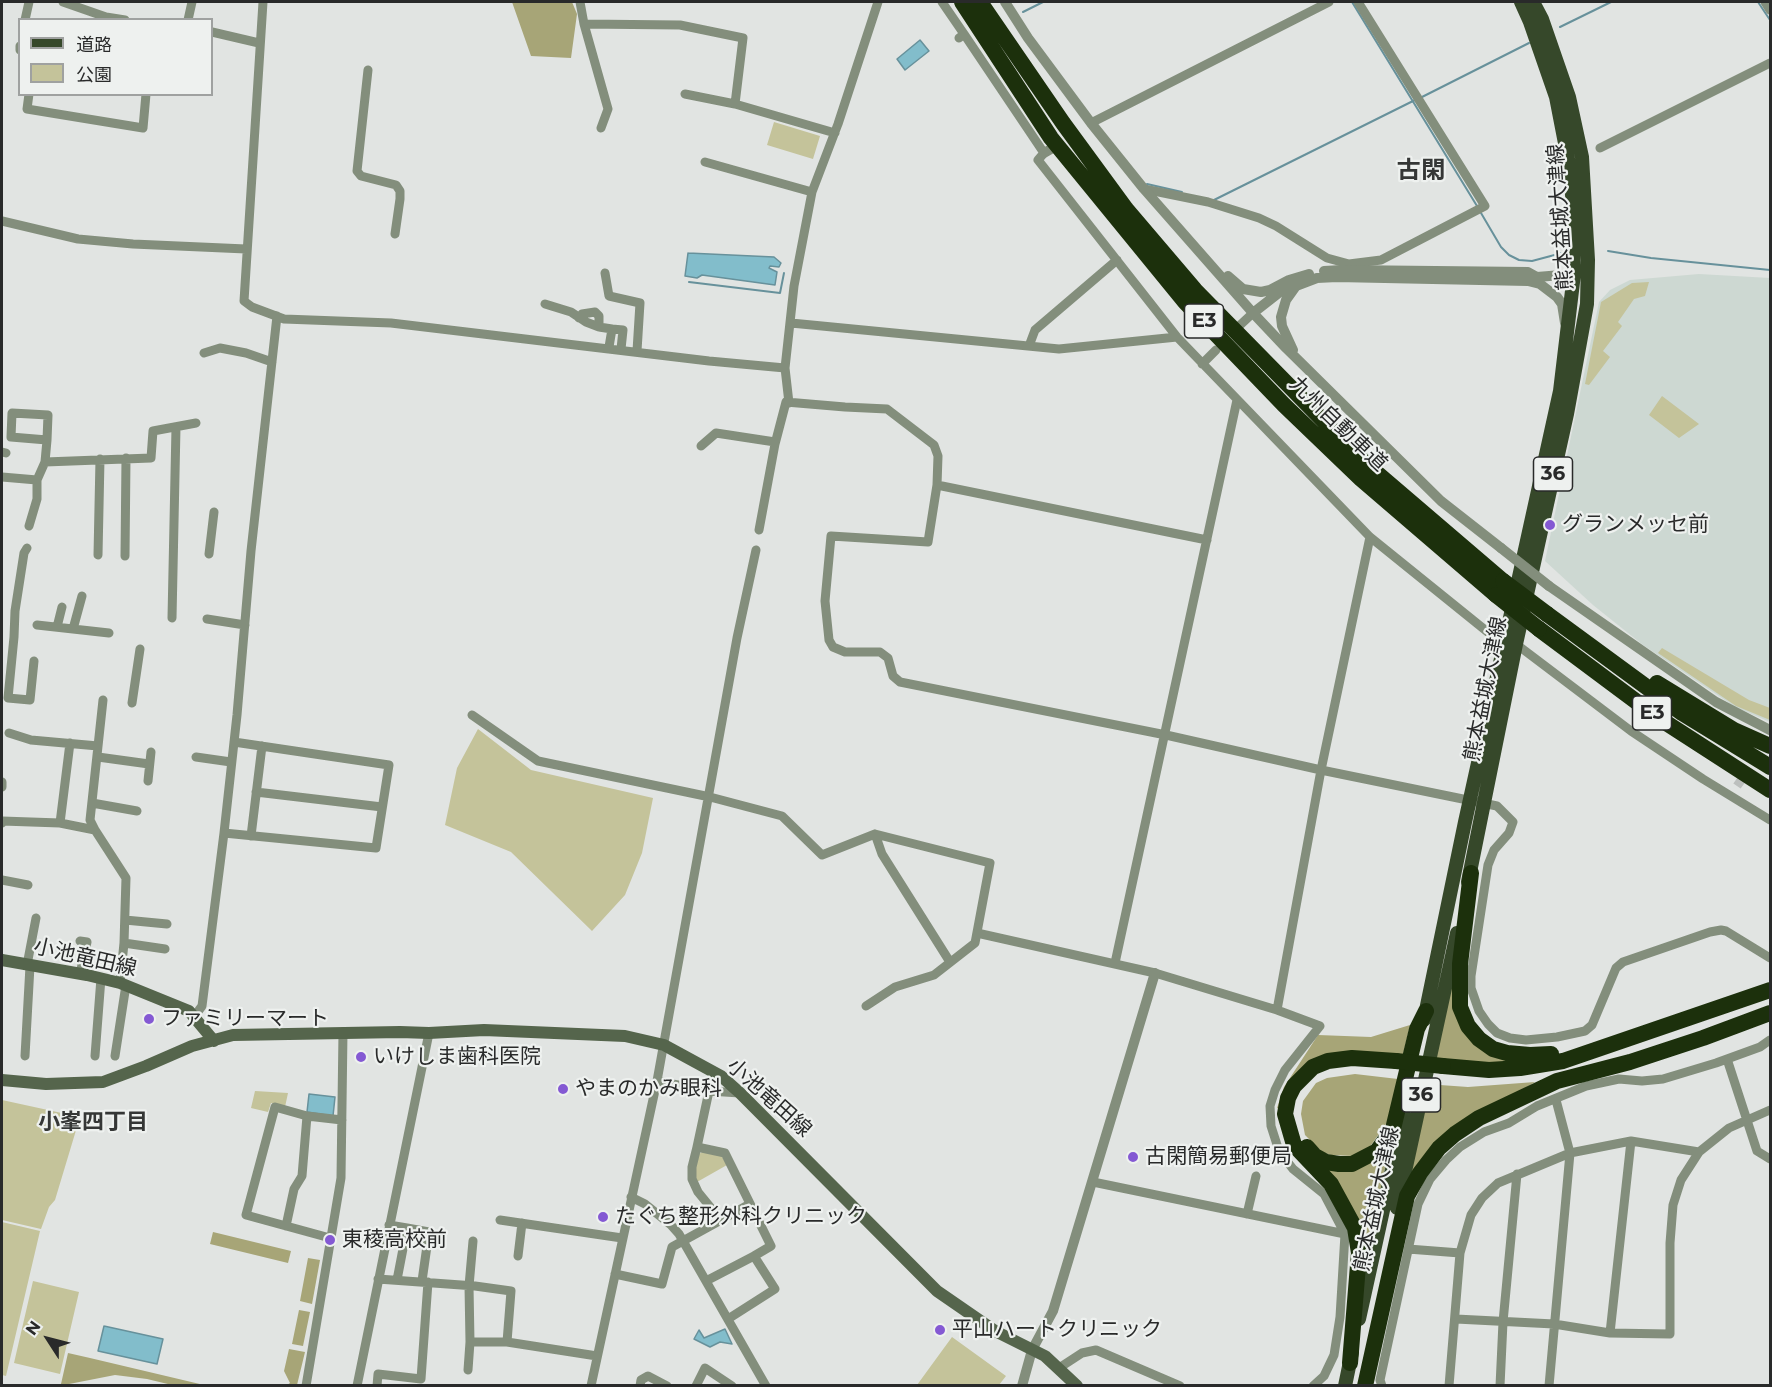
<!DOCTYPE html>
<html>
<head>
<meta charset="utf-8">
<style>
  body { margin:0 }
  #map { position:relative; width:1772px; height:1387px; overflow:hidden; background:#e1e4e2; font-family:Montserrat,"Noto Sans JP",sans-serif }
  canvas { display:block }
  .frame { position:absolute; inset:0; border:3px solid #292a2a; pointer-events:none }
  .legend { position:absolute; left:18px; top:18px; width:195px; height:78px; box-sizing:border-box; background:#eef1ef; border:2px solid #9fa1a0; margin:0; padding:8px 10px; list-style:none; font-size:18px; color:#292a2a }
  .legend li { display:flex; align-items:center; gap:12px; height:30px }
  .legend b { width:30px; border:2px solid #9fa1a0 }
  .north { position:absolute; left:18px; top:1309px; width:60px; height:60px; -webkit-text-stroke:4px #eef1ef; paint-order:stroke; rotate:306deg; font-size:16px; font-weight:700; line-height:24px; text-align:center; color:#292a2a }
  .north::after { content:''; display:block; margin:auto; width:21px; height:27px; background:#292a2a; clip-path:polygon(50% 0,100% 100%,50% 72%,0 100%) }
</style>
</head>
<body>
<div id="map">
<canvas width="1772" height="1387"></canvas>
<div class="frame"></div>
<ul class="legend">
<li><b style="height:8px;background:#36482a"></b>道路</li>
<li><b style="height:16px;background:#c4c39a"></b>公園</li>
</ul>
<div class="north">N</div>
</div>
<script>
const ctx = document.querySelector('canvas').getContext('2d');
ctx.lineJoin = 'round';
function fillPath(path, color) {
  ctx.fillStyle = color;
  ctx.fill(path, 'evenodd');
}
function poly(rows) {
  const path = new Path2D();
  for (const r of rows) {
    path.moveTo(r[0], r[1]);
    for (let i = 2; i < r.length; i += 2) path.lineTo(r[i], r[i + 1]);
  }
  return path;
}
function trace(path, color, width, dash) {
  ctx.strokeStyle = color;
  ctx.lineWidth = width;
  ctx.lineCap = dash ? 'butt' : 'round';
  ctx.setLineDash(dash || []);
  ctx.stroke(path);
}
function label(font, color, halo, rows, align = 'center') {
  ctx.font = font + ' Montserrat,"Noto Sans JP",sans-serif';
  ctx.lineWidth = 4.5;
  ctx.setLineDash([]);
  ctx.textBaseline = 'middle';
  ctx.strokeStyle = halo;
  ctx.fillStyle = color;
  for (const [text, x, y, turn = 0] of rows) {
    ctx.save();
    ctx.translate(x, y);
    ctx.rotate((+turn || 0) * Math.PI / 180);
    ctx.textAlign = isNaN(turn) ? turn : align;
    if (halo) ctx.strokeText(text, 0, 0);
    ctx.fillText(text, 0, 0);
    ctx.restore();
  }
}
fillPath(poly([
  [1699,274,1770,278,1770,722,1735,707,1643,645,1593,605,1545,561,1599,302,1610,290,1630,280]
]), '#cdd8d2');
fillPath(poly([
  [774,122,820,136,813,159,767,145],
  [1649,282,1645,296,1634,299,1618,322,1622,326,1603,351,1610,357,1589,385,1585,384,1601,302,1632,283],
  [1662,396,1699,424,1679,438,1649,415],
  [1662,648,1749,700,1770,708,1770,720,1736,706,1658,653],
  [478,729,531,770,653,798,642,853,625,895,592,931,511,852,445,825,457,768],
  [255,1091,288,1093,285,1107,271,1103,268,1112,251,1108],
  [2,1100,80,1117,55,1200,49,1207,41,1229,2,1220],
  [704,1151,721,1155,727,1165,697,1182,694,1173,699,1154],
  [2,1222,40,1231,6,1376,2,1375],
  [33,1281,79,1292,60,1374,14,1363],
  [952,1337,1006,1376,999,1385,917,1385]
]), '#c4c39a');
fillPath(poly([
  [512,2,572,2,577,14,571,58,531,56],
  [1452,968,1458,1010,1520,1065,1431,1064],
  [1410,1025,1402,1059,1333,1054,1280,1109,1277,1108,1284,1087,1318,1035,1371,1037],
  [1355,1074,1398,1079,1388,1121,1369,1148,1352,1156,1331,1155,1322,1152,1305,1135,1301,1114,1303,1101,1316,1083,1327,1078],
  [1535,1082,1483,1113,1404,1189,1426,1084,1468,1087],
  [1390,1145,1368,1247,1362,1247,1309,1156,1332,1168],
  [213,1232,291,1251,288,1263,210,1244],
  [308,1258,320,1260,312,1304,300,1301],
  [299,1310,310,1312,303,1346,292,1344],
  [289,1349,305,1352,297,1385,287,1385,290,1383,284,1371],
  [68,1353,90,1358,204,1385,172,1385,147,1379,115,1375,64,1385,61,1384]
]), '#a7a577');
const water = poly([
  [920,40,929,51,905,70,897,59,920,40],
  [688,253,774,257,781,263,779,267,770,266,769,268,777,272,775,285,702,275,697,278,685,276,688,253],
  [309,1094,335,1097,333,1116,307,1112,309,1094],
  [104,1326,163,1339,157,1364,98,1351,104,1326],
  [725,1329,732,1344,720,1342,710,1347,694,1339,699,1330,704,1338,725,1329]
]);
fillPath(water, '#82bdcb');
trace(water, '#67919b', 1.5);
trace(poly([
  [1352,2,1477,206],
  [1758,2,1770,20],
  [1023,12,1043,2],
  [1560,27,1611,2],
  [1422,97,1529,43],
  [1147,184,1182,192],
  [1214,200,1415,100],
  [1481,213,1501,247,1509,255,1519,260,1532,261,1562,253],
  [1608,251,1651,258,1770,270],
  [689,282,780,293,784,273]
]), '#67919b', 2);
trace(poly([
  [1737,786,1747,772]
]), '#bcbfbd', 9, [9, 4.5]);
trace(poly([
  [63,2,106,17,125,20],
  [263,2,244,301,252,307,284,319,391,323,709,361,785,368],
  [580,2,584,24,608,109,601,128],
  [942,2,964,34,959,38],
  [1765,2,1770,10],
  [25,20,29,2],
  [188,20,192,2],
  [584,24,680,25,743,38,735,104],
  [212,32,259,43],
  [964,34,1044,153,1038,160,1177,337,1370,537,1505,646],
  [20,46,20,50],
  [368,70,357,171,361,176,396,185,400,191,400,199,395,234],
  [29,94,27,109,143,128,146,94],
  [685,94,735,104,835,133],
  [1091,123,1329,2],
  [1600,148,1770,63],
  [705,162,812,192],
  [1144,189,1208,202,1259,218,1276,226,1327,258,1349,264,1381,260,1485,206,1358,2],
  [2,221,78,239,133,244,246,249],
  [605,273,609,296,640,303,637,351],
  [545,304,571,312,586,322,599,327,612,329],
  [579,318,582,314,595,312,599,316,599,327],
  [791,323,1059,349,1177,337],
  [1238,327,1253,313],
  [1029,346,1035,330,1117,260],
  [609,347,612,329,623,330,621,349],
  [204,353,220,348,246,353,272,362],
  [1202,364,1216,350],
  [789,403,785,368,794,286,812,192,838,124,878,2],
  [701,446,716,433,775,442],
  [2,452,6,453],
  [45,462,151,458,153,431,196,423],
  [2,477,37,480],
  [937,485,1207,540],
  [29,526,37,499,37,480,45,462,47,440,48,415,12,413,11,437,47,440],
  [759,530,775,444,786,402,845,407,887,409,934,445,938,456,937,485,928,542,831,536,825,601,829,640,833,647,845,652,880,652,888,658,893,676,900,682,1166,735,1321,770,1497,806,1513,822,1509,833,1494,850,1488,865,1471,976,1471,988,1479,1011,1488,1024,1497,1033,1510,1038,1526,1040,1557,1037,1585,1031,1592,1025,1616,968,1623,962,1710,932,1721,930,1726,931,1770,958],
  [27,548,24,553,15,611,14,637,8,698,30,700,34,661],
  [209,554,214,512],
  [98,555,100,459],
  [125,556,126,458],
  [172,618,176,427],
  [207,619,245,625],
  [37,625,109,633],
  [57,627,62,607],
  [73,629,82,596],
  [1516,644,1631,731,1703,779,1770,820],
  [132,703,140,649],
  [472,715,538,761,710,797,782,816,822,855,875,834,990,863,975,943,934,975,895,987,866,1006],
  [9,733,31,740,98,746],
  [98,757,149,764],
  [196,757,231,762],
  [148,781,151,752],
  [2,787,2,782],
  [256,792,382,807],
  [92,803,137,811],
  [2,823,2,821,60,823,95,830,126,878,124,943,120,983],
  [60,823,70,743],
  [95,830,90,820,103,700],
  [224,833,376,848,389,765,234,742],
  [875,834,882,854,950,962],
  [251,836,262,746],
  [2,880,28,885],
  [125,920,167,924],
  [977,933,1155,973,1277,1010,1320,1026,1285,1070,1275,1090,1270,1106,1271,1126,1279,1151,1293,1169,1324,1194,1345,1234,1340,1317,1334,1355,1324,1376,1313,1386],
  [80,941,87,942,80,974],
  [124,943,165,949],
  [1115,963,1237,400],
  [27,965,36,918],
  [1277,1010,1321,770,1370,537],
  [194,1017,202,1006,224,833,237,715,251,551,277,316],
  [25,1056,30,966],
  [95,1056,101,978],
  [115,1056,126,985],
  [1727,1059,1757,1151,1770,1159],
  [657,1081,709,1091,740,1093],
  [709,1091,697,1147,725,1153,771,1246,754,1256,775,1289,728,1319],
  [697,1147,692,1167,692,1179,698,1192,720,1219],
  [1093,1182,1345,1234],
  [631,1197,645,1204,671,1225,679,1234,766,1386],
  [1247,1214,1256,1176],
  [500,1220,622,1238],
  [389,1225,407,1228,397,1280],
  [286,1226,294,1189,302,1176,307,1116],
  [407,1228,429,1232,422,1281],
  [330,1238,246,1215,275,1107,307,1116,342,1120],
  [473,1241,469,1286,470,1342,507,1342],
  [1408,1249,1460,1253],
  [518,1256,522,1223],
  [615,1274,662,1284,672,1247,750,1204],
  [378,1279,475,1286,511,1291,507,1342,597,1356],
  [706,1281,754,1256],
  [1456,1319,1554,1324,1610,1333,1670,1334,1670,1243,1673,1205,1681,1180,1699,1152],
  [1610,1333,1631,1141],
  [1059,1368,1082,1353,1096,1350,1180,1386],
  [468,1370,470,1342],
  [306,1386,341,1178,343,1032],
  [357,1386,429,1033],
  [377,1386,378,1374,421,1379,428,1282],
  [591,1386,657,1081,737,638,756,550],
  [640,1386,641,1380,648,1376,667,1386],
  [696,1386,705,1368,732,1386],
  [1382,1386,1380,1380,1418,1204,1430,1179,1446,1160,1460,1147,1484,1132,1509,1123,1537,1106,1586,1086,1619,1079,1642,1081,1663,1079,1716,1063,1760,1047,1770,1040],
  [1449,1386,1460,1253,1471,1215,1482,1198,1498,1183,1570,1153,1631,1141,1699,1152,1729,1128,1770,1110],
  [1500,1386,1503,1322,1517,1174],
  [1549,1386,1570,1153,1556,1100]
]), '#838e7c', 9);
trace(poly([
  [1005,2,1028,38,1091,123,1144,189,1253,313,1286,348,1441,501,1501,548],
  [1044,153,1051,149],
  [1324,271,1342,270,1528,272,1537,277],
  [1228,276,1243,289,1261,292,1270,290,1289,280,1309,274],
  [1531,279,1537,277,1574,274,1579,269],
  [1289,286,1296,286,1317,278,1337,277,1528,281,1540,284,1557,297,1562,304,1565,323],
  [1253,313,1285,288],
  [1293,350,1282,326,1281,317,1286,300,1296,286],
  [1549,586,1716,702,1770,730],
  [1022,1386,1032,1350,1053,1311,1155,973]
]), '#838e7c', 10);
trace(poly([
  [2,960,87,975,120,983,189,1011,214,1041],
  [2,1080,46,1084,103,1082,146,1066,192,1046,233,1035,400,1032,429,1033,484,1030,625,1036,664,1045,721,1076,740,1093,937,1291,995,1331,1045,1356,1077,1386]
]), '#55654c', 12);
trace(poly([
  [1468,882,1516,644,1567,414,1587,304,1588,260,1582,157,1569,97,1542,19,1533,2],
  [1424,1020,1465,822,1560,391,1574,274,1573,205,1569,164,1556,97,1530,22,1521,2],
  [1397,1208,1457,933],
  [1359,1319,1404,1115],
  [1345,1386,1352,1352]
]), '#36482a', 14);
trace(poly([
  [962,2,1051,138,1185,302,1284,405,1361,479,1496,595],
  [980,2,1063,123,1126,209,1195,290,1364,462,1503,581],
  [1547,614,1682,713,1770,767],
  [1539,629,1657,717,1770,790],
  [1657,683,1734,730,1770,746],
  [1471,873,1460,964,1460,1007,1468,1026,1479,1039,1493,1049,1507,1053,1530,1055,1551,1054],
  [1443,1066,1489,1070,1520,1068,1563,1061,1770,990],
  [1307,1147,1315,1156,1326,1162,1339,1164,1352,1164,1377,1151,1393,1129,1417,1029,1426,1011],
  [1350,1363,1359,1253,1355,1228,1331,1184,1294,1145,1285,1114,1288,1098,1294,1086,1313,1067,1328,1061,1352,1058,1396,1061],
  [1365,1386,1407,1196,1420,1173,1439,1148,1455,1134,1479,1118,1557,1081,1630,1062,1703,1038,1770,1013]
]), '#1c300c', 16);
trace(poly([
  [1501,548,1549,586]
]), '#838e7c', 10);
trace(poly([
  [1503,581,1547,614],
  [1496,595,1539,629],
  [1396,1061,1443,1066]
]), '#1c300c', 16);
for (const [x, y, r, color] of [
  [1550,525,6,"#8459d3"],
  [149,1019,6,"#8459d3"],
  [361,1057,6,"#8459d3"],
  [563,1089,6,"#8459d3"],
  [1133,1157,6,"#8459d3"],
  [603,1217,6,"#8459d3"],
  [330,1240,6,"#8459d3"],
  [940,1330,6,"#8459d3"]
]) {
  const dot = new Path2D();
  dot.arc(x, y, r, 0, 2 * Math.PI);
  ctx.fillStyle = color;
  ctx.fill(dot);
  trace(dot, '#eef1ef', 2);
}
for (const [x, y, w] of [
  [1204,321,39],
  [1553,474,39],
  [1652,713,39],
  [1421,1095,39]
]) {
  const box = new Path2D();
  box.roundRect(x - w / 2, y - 17, w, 34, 4.5);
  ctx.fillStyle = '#eef1ef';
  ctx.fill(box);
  trace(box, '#292a2a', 1.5);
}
label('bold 20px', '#292a2a', null, [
  ["E3",1204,321],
  ["36",1553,474],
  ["E3",1652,713],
  ["36",1421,1095]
]);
label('21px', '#292a2a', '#eef1ef', [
  ["熊本益城大津線",1561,217,-94],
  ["九州自動車道",1338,424,44],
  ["熊本益城大津線",1486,689,-79],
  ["小池竜田線",85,958,13],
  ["小池竜田線",769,1098,42],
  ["熊本益城大津線",1377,1199,-78]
]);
label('21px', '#292a2a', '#eef1ef', [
  ["グランメッセ前",1562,525],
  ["ファミリーマート",161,1019],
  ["いけしま歯科医院",373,1057],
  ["やまのかみ眼科",575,1089],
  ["古閑簡易郵便局",1145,1157],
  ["たぐち整形外科クリニック",615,1217],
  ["東稜高校前",342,1240],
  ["平山ハートクリニック",952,1330]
], 'left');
label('bold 22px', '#353736', '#eef1ef', [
  ["小峯四丁目",93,1123]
]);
label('bold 24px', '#353736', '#eef1ef', [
  ["古閑",1421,171]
]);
</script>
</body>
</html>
